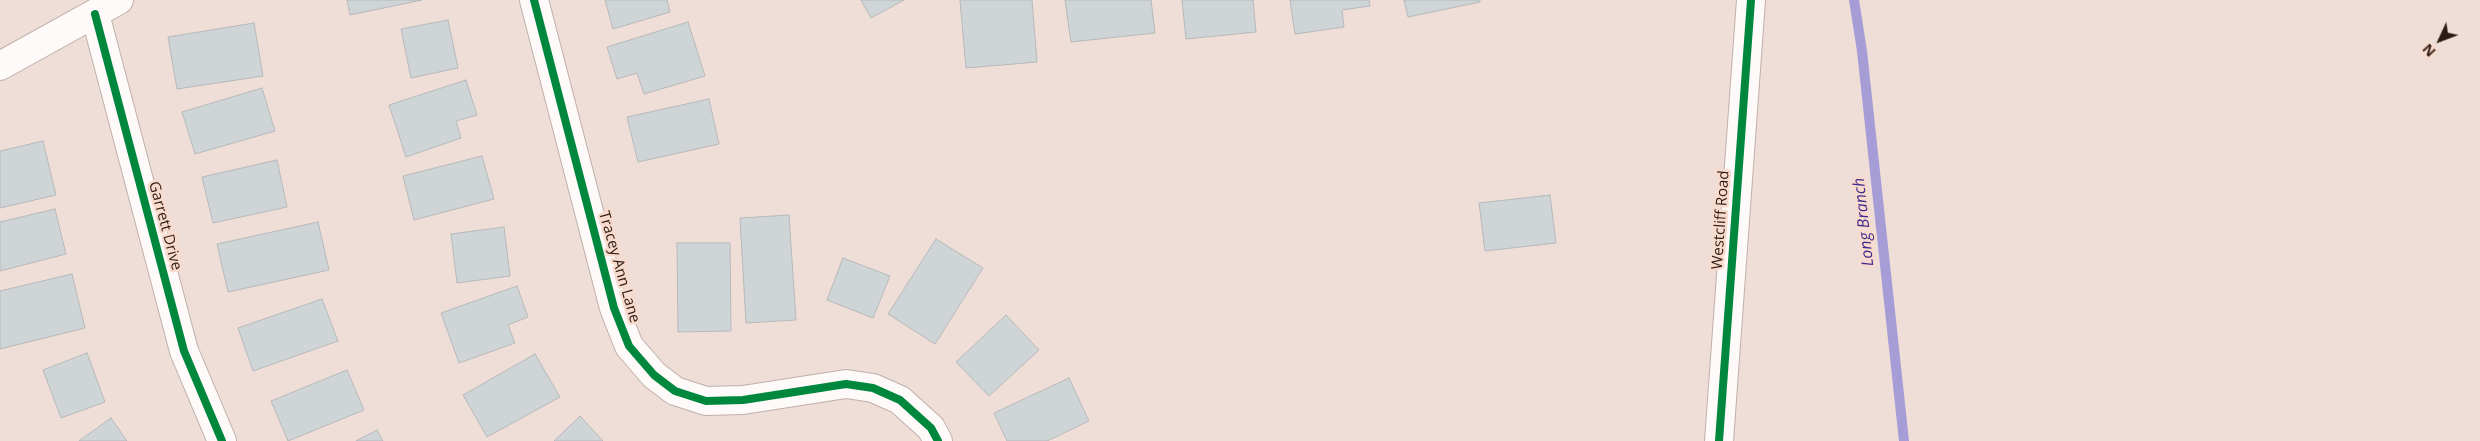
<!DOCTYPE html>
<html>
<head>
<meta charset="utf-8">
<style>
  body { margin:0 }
  #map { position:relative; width:2480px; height:441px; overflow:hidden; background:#efded7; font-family:"Open Sans",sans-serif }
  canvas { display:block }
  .north { position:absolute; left:2415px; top:15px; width:50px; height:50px; -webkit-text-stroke:4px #f9dbcd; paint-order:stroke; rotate:227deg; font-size:14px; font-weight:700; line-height:20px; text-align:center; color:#2e1c14 }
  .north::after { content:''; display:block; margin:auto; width:18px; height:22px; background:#2e1c14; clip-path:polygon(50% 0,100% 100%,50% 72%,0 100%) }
</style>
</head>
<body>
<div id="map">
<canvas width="2480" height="441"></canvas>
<div class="north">N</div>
</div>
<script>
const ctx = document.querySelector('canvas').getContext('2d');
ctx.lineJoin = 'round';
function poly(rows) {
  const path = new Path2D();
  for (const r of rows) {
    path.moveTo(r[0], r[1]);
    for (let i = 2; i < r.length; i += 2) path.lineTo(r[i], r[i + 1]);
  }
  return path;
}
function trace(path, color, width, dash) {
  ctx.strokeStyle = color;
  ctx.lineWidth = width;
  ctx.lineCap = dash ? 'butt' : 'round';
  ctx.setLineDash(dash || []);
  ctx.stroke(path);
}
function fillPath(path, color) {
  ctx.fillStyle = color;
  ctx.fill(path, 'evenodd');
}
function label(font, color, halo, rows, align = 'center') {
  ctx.font = font + ' "Open Sans",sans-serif';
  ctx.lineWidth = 5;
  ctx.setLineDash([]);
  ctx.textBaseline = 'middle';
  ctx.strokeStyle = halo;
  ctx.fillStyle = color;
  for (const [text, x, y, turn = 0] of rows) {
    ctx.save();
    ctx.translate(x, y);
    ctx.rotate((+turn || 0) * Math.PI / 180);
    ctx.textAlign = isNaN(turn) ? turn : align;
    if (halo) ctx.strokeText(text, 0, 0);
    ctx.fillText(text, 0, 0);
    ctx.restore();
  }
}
trace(poly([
  [1854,0,1862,51,1904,441]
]), '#a69dd7', 10);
const building = poly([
  [347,0,422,0,350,15,347,0],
  [605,0,667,0,670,12,613,29,605,0],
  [861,0,904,0,871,18,861,0],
  [960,0,1032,0,1037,62,966,68,960,0],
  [1065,0,1151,0,1155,33,1071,42,1065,0],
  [1182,0,1253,0,1256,32,1186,39,1182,0],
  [1290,0,1369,0,1370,6,1342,10,1344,27,1295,34,1290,0],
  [1404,0,1480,0,1480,2,1408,17,1404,0],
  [448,20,458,68,411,78,401,29,448,20],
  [688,22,705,76,644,94,637,73,617,79,607,47,688,22],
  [254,23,263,76,177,89,168,37,254,23],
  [466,80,477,115,456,121,461,138,406,157,389,105,466,80],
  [262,88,275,131,195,154,182,112,262,88],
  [709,99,719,144,638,162,627,117,709,99],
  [43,141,56,195,0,208,0,151,43,141],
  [482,156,494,199,414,220,403,176,482,156],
  [277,160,287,207,213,223,202,177,277,160],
  [1550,195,1556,243,1485,251,1479,203,1550,195],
  [55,209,66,254,0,271,0,222,55,209],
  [789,215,796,320,746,323,740,218,789,215],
  [318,222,329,270,228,292,217,244,318,222],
  [504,227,510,276,457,283,451,234,504,227],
  [936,239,983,268,935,344,888,314,936,239],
  [677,243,730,243,731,331,678,332,677,243],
  [843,258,890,276,873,318,827,300,843,258],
  [72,274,85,328,0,349,0,291,72,274],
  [517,286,528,317,508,325,515,343,459,363,441,313,517,286],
  [322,299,338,341,253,371,238,328,322,299],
  [1006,315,1039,350,989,396,956,362,1006,315],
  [87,353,105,402,61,418,43,370,87,353],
  [535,354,560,397,487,437,463,395,535,354],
  [347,370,364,410,288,441,271,401,347,370],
  [1069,378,1089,421,1047,441,1007,441,994,413,1069,378],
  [580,416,603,441,554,441,580,416],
  [111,418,127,441,79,441,111,418],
  [377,430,383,441,356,441,377,430]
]);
fillPath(building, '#cfd4d6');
trace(building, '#b6b9ba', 1);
const street = poly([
  [534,0,614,308,629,346,654,375,675,391,706,401,743,400,846,384,873,388,900,400,931,428,938,441],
  [95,14,184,351,222,441],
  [0,66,119,0]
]);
const secondary = poly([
  [1719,441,1751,0]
]);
trace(street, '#c1b0a9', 30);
trace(secondary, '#c1b0a9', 30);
trace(street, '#fdfaf9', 28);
trace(secondary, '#fdfaf9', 28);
trace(poly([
  [534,0,614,308,629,346,654,375,675,391,706,401,743,400,846,384,873,388,900,400,931,428,938,441],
  [95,14,184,351,222,441],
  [1719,441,1751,0]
]), '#00873e', 8);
label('15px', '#2e1c14', '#f9dbcd', [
  ["Westcliff Road",1721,220,-86],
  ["Garrett Drive",165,226,75],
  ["Tracey Ann Lane",619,267,74]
]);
label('italic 16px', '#3e298d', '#f9dbcd', [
  ["Long Branch",1864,222,-96]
]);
</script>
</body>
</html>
